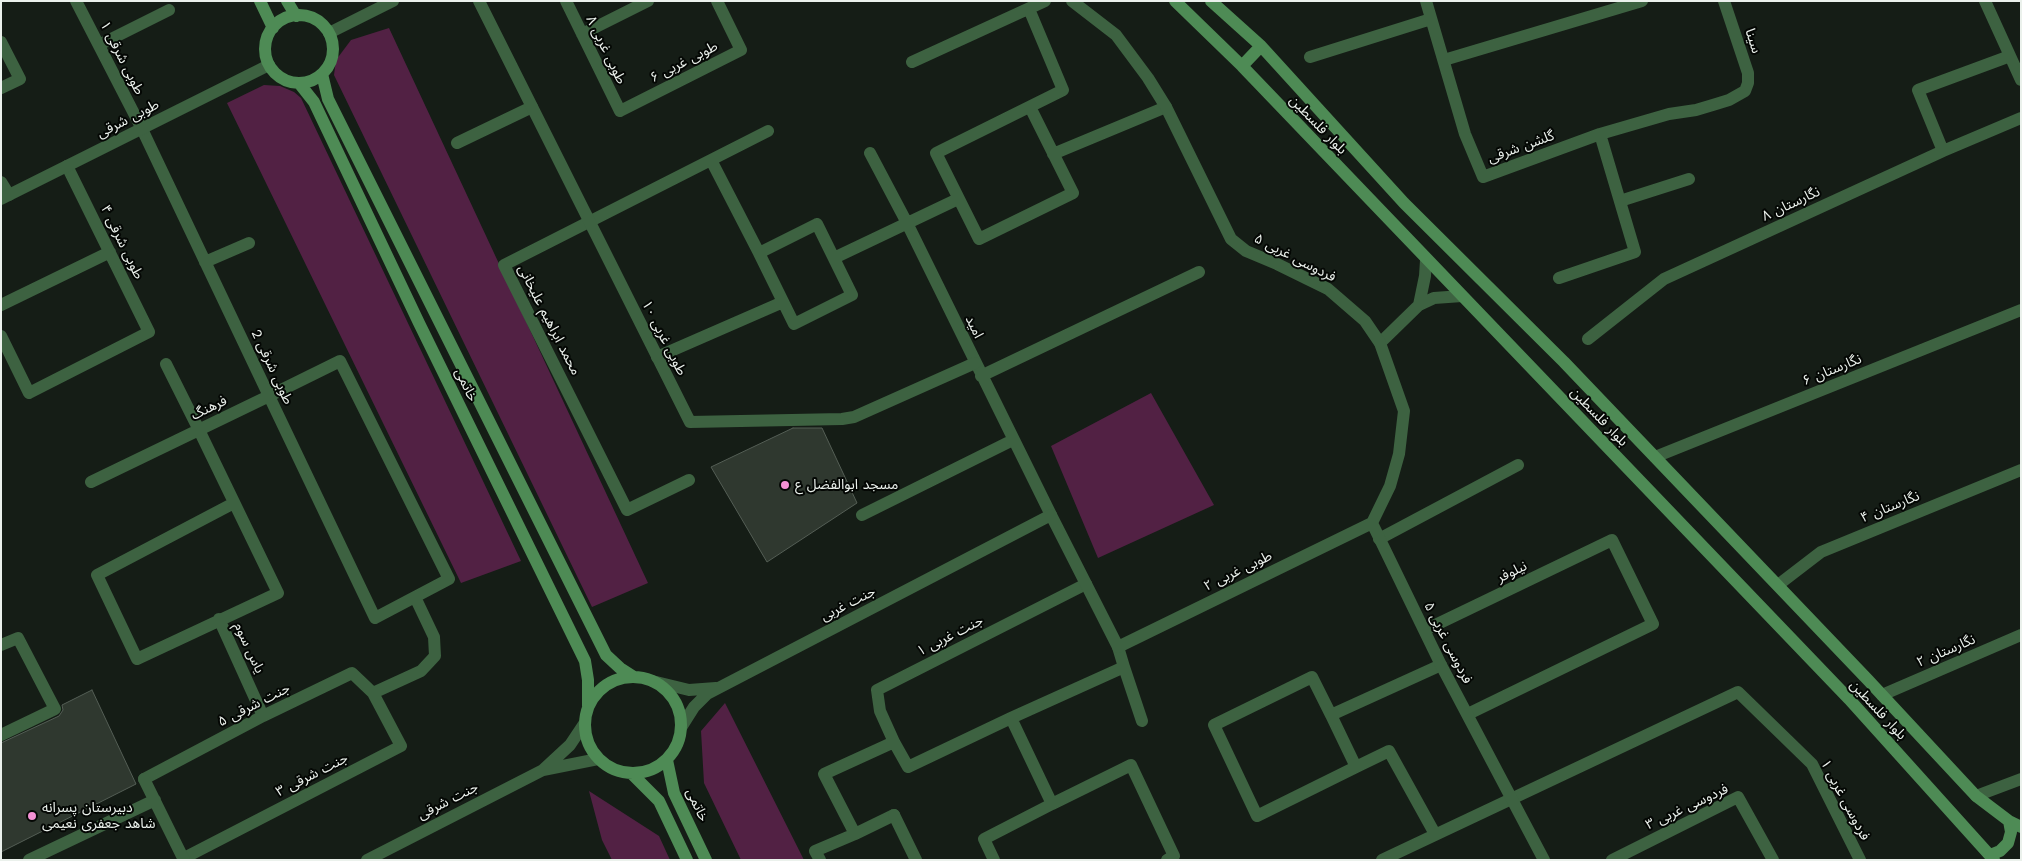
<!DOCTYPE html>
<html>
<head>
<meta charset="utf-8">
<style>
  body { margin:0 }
  #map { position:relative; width:2022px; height:861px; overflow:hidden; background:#151d16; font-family:"Work Sans",sans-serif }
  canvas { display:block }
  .frame { position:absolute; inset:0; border:2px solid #ebf1ec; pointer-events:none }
</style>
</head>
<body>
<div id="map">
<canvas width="2022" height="861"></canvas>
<div class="frame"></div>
</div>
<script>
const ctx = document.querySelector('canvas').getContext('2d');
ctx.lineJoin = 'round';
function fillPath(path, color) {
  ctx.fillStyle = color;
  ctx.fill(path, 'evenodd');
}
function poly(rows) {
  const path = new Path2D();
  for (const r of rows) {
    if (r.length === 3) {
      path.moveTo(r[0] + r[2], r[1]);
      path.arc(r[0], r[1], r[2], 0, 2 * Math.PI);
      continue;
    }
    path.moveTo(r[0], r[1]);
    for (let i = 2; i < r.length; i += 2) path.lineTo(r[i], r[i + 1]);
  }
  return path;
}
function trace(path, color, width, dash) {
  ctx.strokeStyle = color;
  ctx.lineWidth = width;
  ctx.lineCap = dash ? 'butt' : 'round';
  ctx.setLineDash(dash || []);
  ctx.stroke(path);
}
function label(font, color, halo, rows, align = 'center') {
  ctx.font = font + ' "Work Sans","Noto Sans Arabic",sans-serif';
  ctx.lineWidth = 4;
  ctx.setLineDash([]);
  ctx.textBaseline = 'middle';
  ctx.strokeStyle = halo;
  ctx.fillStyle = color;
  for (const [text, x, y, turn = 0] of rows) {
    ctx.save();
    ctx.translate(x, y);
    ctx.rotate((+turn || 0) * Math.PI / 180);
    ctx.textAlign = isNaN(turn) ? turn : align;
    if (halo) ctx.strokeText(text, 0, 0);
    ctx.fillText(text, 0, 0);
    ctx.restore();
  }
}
fillPath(poly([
  [389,28,648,583,592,607,334,75,336,60,351,40],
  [264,85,280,86,294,92,301,98,521,561,461,583,227,103],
  [1151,393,1214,505,1098,558,1051,446],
  [725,703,804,860,741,860,704,783,701,731],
  [589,791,659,836,670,860,612,860,602,840]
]), '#522144');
const building = poly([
  [793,428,822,428,857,503,767,562,711,467,793,428],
  [92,690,136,784,1,852,1,743,59,716,63,710,62,705,92,690]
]);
fillPath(building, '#2f382f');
trace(building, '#545e55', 1);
trace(poly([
  [76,1,142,129,269,396,375,618,449,579,340,361,269,396,91,482],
  [566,1,620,111,741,50,717,1],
  [1426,1,1465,134,1483,177,1600,134,1669,114,1696,110,1716,104,1729,100,1745,91,1748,83,1748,73,1724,1],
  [1985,1,2021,80],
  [1029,9,1063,90,936,153,979,239,1073,193,1030,107],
  [582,34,648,1],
  [1,42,20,79,1,88],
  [99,45,169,10],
  [1310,57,1431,19],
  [1444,60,1642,1],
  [912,62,1045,1],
  [457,143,532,107],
  [1943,151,1918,90,2010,56],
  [870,153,907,223,1051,515],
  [1053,154,1166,107],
  [711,160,759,253],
  [1,182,9,195],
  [1620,201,1689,179],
  [817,224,852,295,794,324,759,253,817,224],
  [834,258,958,199],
  [205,262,249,243],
  [1559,278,1635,252,1600,134],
  [1,305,110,252],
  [1419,305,1425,276,1426,260],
  [1,336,29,393,149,332,67,166],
  [1588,339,1664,279,1943,151,2021,118],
  [1380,343,1419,305,1434,298,1462,296],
  [657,357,783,302],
  [166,364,199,430,278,593,137,659,97,575,234,503],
  [981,376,1199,272],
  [1655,457,2021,310],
  [689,480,627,510,504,265,768,131],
  [862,515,1013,440],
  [1379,539,1518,465],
  [1086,584,877,690,880,711,894,742,908,767,1011,718,1124,667,1118,647],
  [1778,585,1821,552,2021,470],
  [219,619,263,716],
  [1425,630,1612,540,1653,624,1468,714],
  [1,645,18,638,55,709,1,735],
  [1124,667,1142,721],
  [373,693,421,671,435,656,434,637,415,597],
  [1882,695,2021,635],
  [1331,715,1312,677,1214,725,1257,816,1356,767,1331,715,1441,665],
  [1011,718,1052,804,1131,765,1174,856,1167,860],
  [1356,767,1389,751,1435,834],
  [144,779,263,716,352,673,373,693,401,746,184,858],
  [1976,796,2021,779],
  [894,815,855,834,824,774,894,742],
  [820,860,815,851,855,834],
  [994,860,984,839,1052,804],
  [1382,860,1738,692,1812,764,1860,860],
  [1612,860,1738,797,1773,860]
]), '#3d6241', 12);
trace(poly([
  [479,1,690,422,842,419,854,417,975,363],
  [1072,1,1116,35,1148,78,1166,107,1231,239,1246,251,1277,264,1328,289,1365,321,1380,343,1404,411,1399,454,1390,486,1372,523,1441,665,1544,860],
  [329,33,393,1],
  [1,199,269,65],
  [652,681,689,690,716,688],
  [682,726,694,707,707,694,1051,515,1118,647,1372,523],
  [543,770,570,745,584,724],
  [144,779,184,860],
  [894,815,916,860],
  [29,860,155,800],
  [367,860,543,770,598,759]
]), '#3d6241', 12);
trace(poly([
  [260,1,273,28],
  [287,1,296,16],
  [1175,1,1242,66,1849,699,1994,860],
  [1211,1,1261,46,1404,203,1564,362,1868,680,1976,796,2009,821,2021,827],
  [299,49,34],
  [1242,66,1261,46],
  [322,74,328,99,606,655,620,668,634,677],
  [299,83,314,102,419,323,585,661,588,680,588,706],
  [633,725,48],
  [667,760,674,793,706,860],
  [632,774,659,801,687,860],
  [1990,855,2000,851,2008,843,2011,832,2009,821]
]), '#4e8b55', 12);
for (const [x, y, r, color] of [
  [785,485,5,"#f491d4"],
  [32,816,5,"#f491d4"]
]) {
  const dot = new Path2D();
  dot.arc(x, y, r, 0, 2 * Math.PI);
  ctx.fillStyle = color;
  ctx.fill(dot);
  trace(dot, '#040704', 2);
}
label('14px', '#ebf1ec', '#040704', [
  ["سینا",1753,41,72],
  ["طوبی غربی ۸",606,50,64],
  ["طوبی شرقی ۱",122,58,63],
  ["طوبی غربی ۶",684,62,-27],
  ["طوبی شرقی",128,119,-27],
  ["بلوار فلسطین",1318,125,46],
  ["گلشن شرقی",1521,147,-20],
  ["نگارستان ۸",1791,204,-25],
  ["طوبی شرقی ۴",122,242,64],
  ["فردوسی غربی ۵",1295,258,27],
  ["محمد ابراهیم علیخانی",549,320,63],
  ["امید",974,327,64],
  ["طوبی غربی ۱۰",664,338,63],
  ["طوبی شرقی 2",272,367,65],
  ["نگارستان ۶",1832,370,-22],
  ["خاتمی",466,385,64],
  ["فرهنگ",209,408,-26],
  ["بلوار فلسطین",1599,417,46],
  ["نگارستان ۴",1890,507,-22],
  ["طوبی غربی ۲",1238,571,-26],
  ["نیلوفر",1512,572,-26],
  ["جنت غربی",848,604,-27],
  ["جنت غربی ۱",950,636,-27],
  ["فردوسی غربی ۵",1448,643,63],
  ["یاس سوم",249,648,65],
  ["نگارستان ۲",1946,651,-23],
  ["جنت شرقی ۵",254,705,-27],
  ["بلوار فلسطین",1878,710,47],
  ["جنت شرقی ۳",312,775,-27],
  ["فردوسی غربی ۱",1845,800,62],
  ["جنت شرقی",448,801,-27],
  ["خاتمی",697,805,65],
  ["فردوسی غربی ۳",1687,807,-25]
]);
label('14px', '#ebf1ec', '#040704', [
  ["مسجد ابوالفضل ع",795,485],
  ["دبیرستان پسرانه",42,808],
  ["شاهد جعفری نعیمی",42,824]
], 'left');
</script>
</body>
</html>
